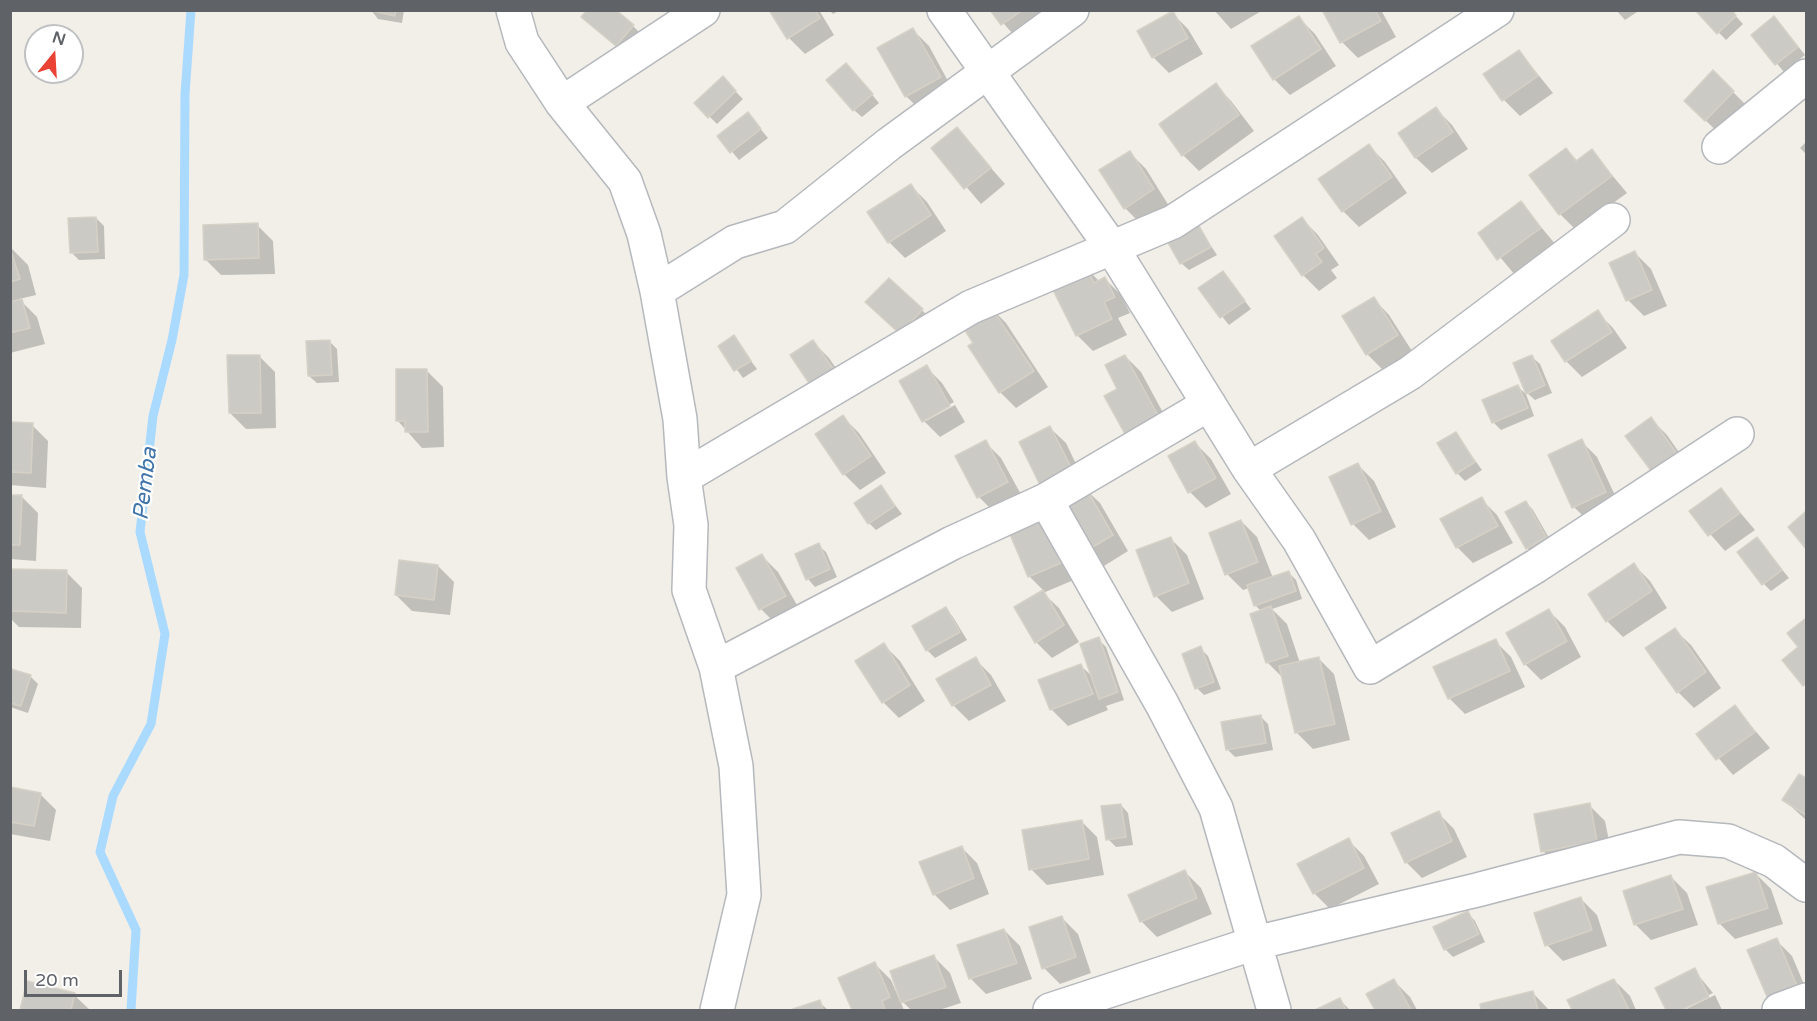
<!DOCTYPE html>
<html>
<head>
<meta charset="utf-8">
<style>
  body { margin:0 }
  #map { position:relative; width:1817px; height:1021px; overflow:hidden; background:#f1efe8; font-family:"Varela Round",sans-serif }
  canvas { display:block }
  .frame { position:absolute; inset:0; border:12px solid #5f6368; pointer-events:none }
  .north { position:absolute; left:24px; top:24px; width:60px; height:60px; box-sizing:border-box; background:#fff; border:2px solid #bfc1c3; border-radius:50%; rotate:18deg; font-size:16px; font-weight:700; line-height:24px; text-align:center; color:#5f6368 }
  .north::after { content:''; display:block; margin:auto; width:21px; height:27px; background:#ea4335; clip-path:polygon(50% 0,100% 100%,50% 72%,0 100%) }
  .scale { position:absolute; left:24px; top:970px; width:98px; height:27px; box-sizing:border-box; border:3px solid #5f6368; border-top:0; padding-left:8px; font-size:18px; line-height:21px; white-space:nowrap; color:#5f6368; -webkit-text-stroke:4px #fff; paint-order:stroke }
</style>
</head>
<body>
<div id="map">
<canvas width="1817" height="1021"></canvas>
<div class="frame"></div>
<div class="north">N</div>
<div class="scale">20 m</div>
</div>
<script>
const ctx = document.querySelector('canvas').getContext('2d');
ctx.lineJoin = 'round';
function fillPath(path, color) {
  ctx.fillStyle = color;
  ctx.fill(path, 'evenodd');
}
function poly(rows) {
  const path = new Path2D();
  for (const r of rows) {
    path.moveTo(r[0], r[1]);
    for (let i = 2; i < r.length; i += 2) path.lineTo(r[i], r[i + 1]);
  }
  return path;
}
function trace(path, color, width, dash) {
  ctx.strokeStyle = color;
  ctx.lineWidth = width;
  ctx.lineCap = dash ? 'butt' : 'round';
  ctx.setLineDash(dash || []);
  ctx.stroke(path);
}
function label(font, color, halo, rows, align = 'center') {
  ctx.font = font + ' "Varela Round",sans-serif';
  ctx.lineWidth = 4.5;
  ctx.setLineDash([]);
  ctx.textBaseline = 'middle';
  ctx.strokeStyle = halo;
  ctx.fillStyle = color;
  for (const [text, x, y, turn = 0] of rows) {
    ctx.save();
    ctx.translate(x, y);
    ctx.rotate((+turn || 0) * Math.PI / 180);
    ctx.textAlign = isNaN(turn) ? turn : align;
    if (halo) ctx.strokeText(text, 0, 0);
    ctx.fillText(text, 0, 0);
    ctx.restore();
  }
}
fillPath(poly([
  [371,10,404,10,402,23,378,19],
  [771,10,819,10,834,35,805,54,789,38],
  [829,10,840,10,833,14],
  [992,10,1061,10,1018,40],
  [1214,10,1263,10,1231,29],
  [1324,10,1381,10,1396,37,1358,58,1342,42],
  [1616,10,1640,10,1625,20],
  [1697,10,1730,10,1743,24,1726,40],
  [1172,13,1188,29,1203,54,1169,73,1153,57,1139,32],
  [583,17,633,26,649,42,633,61],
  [1299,18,1315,34,1336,66,1290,95,1274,79],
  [1782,26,1805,55,1784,72,1753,35],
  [913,30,929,46,955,94,922,112,906,96],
  [1519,51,1553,93,1520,116,1504,100,1486,75],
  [1713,72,1749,108,1722,136,1702,117],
  [854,73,879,103,862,117,854,110],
  [722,78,743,99,717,124,696,103],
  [1216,85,1231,101,1254,131,1199,171,1183,155],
  [1436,109,1452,125,1468,149,1432,173,1416,158,1400,133],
  [748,114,768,138,739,160,719,136],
  [957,129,1005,184,981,204,933,148],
  [1806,142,1806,154,1800,148],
  [1369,146,1385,162,1407,193,1359,227,1343,211],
  [1566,150,1578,161,1592,151,1627,193,1576,230,1560,214,1531,175],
  [1130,153,1146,169,1169,206,1141,224,1125,208],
  [911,186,927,202,946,231,905,258,889,242],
  [1521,203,1556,245,1515,275,1480,233],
  [96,218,104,226,105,259,79,260,72,253],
  [1302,219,1318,235,1339,265,1331,270,1337,278,1319,291,1303,275],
  [257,225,273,241,275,274,221,275,205,259],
  [1198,226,1217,255,1189,270,1181,263],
  [12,249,28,265,36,295,19,299,37,317,45,344,10,353],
  [1635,253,1651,269,1667,306,1644,316,1628,300,1611,264],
  [1085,267,1100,282,1105,279,1121,295,1130,313,1118,318,1127,335,1093,351,1077,335],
  [1223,273,1251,309,1229,325,1200,289],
  [1374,299,1389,315,1412,351,1383,370,1367,354],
  [990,307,1006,323,1048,387,1016,408,1000,392,975,344],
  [922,310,937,326,917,349,883,318],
  [1597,312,1613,328,1627,348,1582,377,1566,361,1553,341],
  [733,337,757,369,743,378,720,346],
  [329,341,337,349,339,382,317,383,309,376],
  [813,342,829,358,853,393,832,407],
  [259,356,275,372,276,428,246,429,230,413],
  [1125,356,1141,372,1174,433,1143,449,1127,433,1106,396,1119,389],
  [1532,357,1540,364,1552,393,1535,400,1527,393],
  [926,367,942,383,954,402,926,418,926,421,955,405,965,422,940,437,924,421],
  [427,371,443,387,444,447,422,448,397,420],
  [1518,387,1526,394,1534,416,1501,430,1493,422],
  [843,417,859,433,886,473,860,490,844,474],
  [1651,419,1667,435,1692,471,1669,487],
  [10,424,32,425,48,441,46,488,10,485],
  [1050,428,1066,443,1086,485,1083,487,1100,503,1128,551,1104,566,1088,550],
  [1456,434,1482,470,1465,481,1457,473],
  [1581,441,1597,457,1621,508,1590,523,1574,507],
  [985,442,1001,458,1023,498,995,513,979,497,957,457],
  [1195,443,1211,459,1231,494,1206,508,1190,492,1170,457],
  [1358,465,1374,481,1396,527,1369,540,1353,524],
  [881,487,902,514,876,530,869,523],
  [1721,490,1755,530,1725,551,1691,512],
  [10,496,22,497,38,513,36,561,10,559],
  [1481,499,1497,515,1513,543,1473,563,1457,547],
  [1526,502,1533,510,1553,545,1535,555,1527,548],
  [1039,513,1076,579,1043,593,1059,608,1079,642,1052,658,1036,642,1016,607,1044,591,1029,576],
  [1241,521,1257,537,1273,578,1288,572,1296,580,1302,599,1272,609,1287,624,1300,663,1318,658,1334,674,1350,740,1313,749,1297,733,1284,679,1267,662,1261,611,1255,605,1249,588,1243,590,1227,574],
  [1171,539,1187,555,1204,599,1172,612,1156,596],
  [1757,539,1789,578,1771,591,1764,584],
  [818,545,826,552,837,577,815,587,808,579],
  [762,556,778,572,801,612,777,625,761,609,738,569],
  [1634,565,1650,581,1667,608,1623,637,1607,621],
  [438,566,454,582,450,615,412,611,396,595],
  [10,570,66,572,82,588,81,628,19,627,10,618],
  [946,609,953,617,967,640,935,658,927,650,914,627],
  [1549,611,1565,627,1581,657,1541,680,1525,664],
  [1806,620,1806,687,1784,660,1800,647,1789,634],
  [1675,630,1691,645,1721,688,1694,708,1678,692],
  [1098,639,1106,647,1124,700,1106,706,1108,710,1068,726,1052,710,1040,681,1081,666,1094,678],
  [1495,641,1511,657,1525,687,1465,714,1449,698],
  [884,645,900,661,925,701,899,718,883,702],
  [1200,648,1208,656,1221,689,1204,695,1197,688],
  [975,659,991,675,1006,701,969,721,953,705],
  [12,671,30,676,38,684,28,713,10,707],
  [1735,707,1770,748,1733,775,1698,734],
  [1260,716,1268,724,1273,750,1235,757,1227,749],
  [1799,776,1806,780,1806,820,1784,800],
  [10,789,40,794,56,810,50,841,10,834],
  [1121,805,1128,813,1133,845,1116,847,1108,839],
  [1589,805,1605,821,1612,856,1559,867,1543,851],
  [1438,813,1454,829,1467,857,1422,878,1406,862],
  [1081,821,1097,837,1104,875,1047,885,1031,869],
  [1348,840,1364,856,1379,884,1330,909,1314,893],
  [961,847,977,863,989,894,950,910,934,894],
  [1185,872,1201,888,1212,914,1157,937,1141,921],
  [1755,873,1771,889,1783,924,1735,939,1719,923],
  [1671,877,1687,893,1698,925,1651,940,1635,924],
  [1581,899,1597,915,1607,946,1563,961,1547,945],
  [1468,913,1475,921,1485,942,1453,957,1445,949],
  [1062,918,1078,934,1091,973,1060,984,1044,968],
  [1004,930,1020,946,1032,979,986,994,970,978],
  [1776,940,1792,956,1806,989,1793,1010],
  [934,957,950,973,961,1003,939,1010,911,1010,903,1002],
  [875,964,891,980,904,1010,854,1010,840,979],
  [1694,970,1713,993,1678,1010,1668,1010,1657,988],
  [1614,980,1630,996,1636,1010,1574,1010,1569,1001],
  [1394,981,1410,997,1417,1010,1377,1010,1368,994],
  [28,983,74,995,90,1010,21,1010],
  [1533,993,1549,1010,1483,1010,1482,1005],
  [1715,995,1722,1010,1684,1010],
  [1340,1000,1350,1010,1318,1010],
  [819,1002,828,1010,795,1010]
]), '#0003');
trace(poly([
  [131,1010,136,930,100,852,113,796,151,724,165,634,140,532,153,416,172,340,184,275,185,94,191,10]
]), '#aadaff', 9);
const building = poly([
  [369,10,396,10,395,16,369,10],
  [587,10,616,10,634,25,616,46,581,17,587,10],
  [769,10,815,10,820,18,787,39,769,10],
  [990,10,1023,10,1001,25,990,10],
  [1322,10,1375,10,1381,21,1340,43,1322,10],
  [1695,10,1732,10,1736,16,1717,34,1695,10],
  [1173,11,1188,38,1152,58,1137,31,1173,11],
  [1299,16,1321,49,1273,80,1251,46,1299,16],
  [1774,16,1798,47,1775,65,1751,35,1774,16],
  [913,28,941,77,905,97,877,48,913,28],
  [1519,50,1538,76,1502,101,1483,74,1519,50],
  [846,63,873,94,853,111,826,80,846,63],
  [1713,70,1734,91,1705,121,1684,101,1713,70],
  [723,76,736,91,708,118,694,103,723,76],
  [1216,83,1239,115,1182,156,1159,124,1216,83],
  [1436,107,1453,132,1415,158,1398,133,1436,107],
  [748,112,761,129,730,153,717,136,748,112],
  [957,127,991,168,964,189,931,148,957,127],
  [1369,144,1392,177,1342,212,1318,179,1369,144],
  [1566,148,1576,161,1592,149,1612,176,1559,215,1529,175,1566,148],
  [1130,151,1154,189,1124,209,1099,170,1130,151],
  [911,184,931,215,888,243,867,212,911,184],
  [1521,201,1541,228,1497,260,1478,233,1521,201],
  [96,217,98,252,70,253,68,218,96,217],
  [1302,217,1324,248,1316,254,1322,262,1302,276,1274,236,1302,217],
  [258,223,259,258,204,260,203,225,258,223],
  [1198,224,1211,247,1180,264,1167,241,1198,224],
  [10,248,20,279,10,282,10,248],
  [1635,251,1652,290,1626,301,1609,263,1635,251],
  [1085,265,1094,283,1105,277,1115,297,1104,302,1112,319,1076,336,1049,282,1085,265],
  [1223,271,1245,301,1220,318,1198,288,1223,271],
  [889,278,923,309,900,334,865,302,889,278],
  [1374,297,1398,335,1366,355,1342,316,1374,297],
  [22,299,30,328,10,333,10,302,22,299],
  [990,306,1034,371,999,393,968,346,973,343,961,324,990,306],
  [1598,310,1612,332,1565,362,1551,341,1598,310],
  [734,335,751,361,734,371,718,346,734,335],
  [330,340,332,375,308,376,306,341,330,340],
  [813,340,838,376,815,392,790,355,813,340],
  [227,355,260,355,261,413,229,413,227,355],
  [1125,355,1159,417,1125,434,1104,396,1117,389,1105,365,1125,355],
  [1532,355,1545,385,1526,394,1513,363,1532,355],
  [927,365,950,406,922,422,899,381,927,365],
  [396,369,427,369,428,432,405,432,405,421,396,421,396,369],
  [1518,385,1528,408,1492,423,1482,400,1518,385],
  [843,415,871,456,843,475,815,434,843,415],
  [1651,417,1677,454,1652,472,1625,436,1651,417],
  [10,422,33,423,31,473,10,472,10,422],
  [1050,426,1072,469,1040,485,1019,442,1050,426],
  [1456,432,1475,462,1456,474,1437,443,1456,432],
  [1582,439,1606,492,1572,508,1548,455,1582,439],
  [986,440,1008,482,977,498,955,456,986,440],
  [1195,441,1216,478,1188,493,1168,456,1195,441],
  [1358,463,1381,511,1351,525,1329,477,1358,463],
  [881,485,895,506,868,524,854,503,881,485],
  [1084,485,1113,535,1086,551,1057,502,1084,485],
  [1721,488,1740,513,1708,536,1689,511,1721,488],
  [10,495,22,495,20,545,10,545,10,495],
  [1482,497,1498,526,1456,548,1440,519,1482,497],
  [1526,501,1546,537,1526,549,1505,512,1526,501],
  [1039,511,1061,563,1028,577,1006,525,1039,511],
  [1805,512,1806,514,1806,549,1788,527,1805,512],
  [1241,520,1258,562,1225,575,1209,533,1241,520],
  [1171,537,1189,583,1154,597,1136,550,1171,537],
  [1757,537,1782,570,1762,585,1737,552,1757,537],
  [819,543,830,569,806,580,795,554,819,543],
  [762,554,786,596,759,610,736,568,762,554],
  [399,560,438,565,434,600,395,595,399,560],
  [1634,563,1652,591,1606,622,1588,594,1634,563],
  [10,569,67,570,66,613,10,611,10,569],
  [1289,571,1296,591,1254,606,1247,585,1289,571],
  [1043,590,1064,625,1035,643,1014,607,1043,590],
  [1271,606,1288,656,1266,663,1250,614,1271,606],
  [946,607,960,632,926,651,912,626,946,607],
  [1549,609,1567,641,1524,665,1506,633,1549,609],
  [1806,618,1806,683,1803,686,1782,660,1798,647,1787,633,1806,618],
  [1675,628,1706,672,1677,693,1645,648,1675,628],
  [1099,637,1118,692,1099,699,1080,644,1099,637],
  [1496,639,1510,671,1448,699,1433,667,1496,639],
  [884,643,910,685,882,703,855,661,884,643],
  [1201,646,1214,682,1195,689,1182,654,1201,646],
  [976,657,991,685,952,706,936,679,976,657],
  [1319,657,1335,724,1295,733,1279,666,1319,657],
  [1081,664,1093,694,1050,710,1038,680,1081,664],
  [11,669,31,675,21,706,10,703,11,669],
  [1735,705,1755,732,1716,760,1696,734,1735,705],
  [1261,715,1266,743,1226,750,1221,722,1261,715],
  [1799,774,1806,778,1806,815,1782,800,1799,774],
  [10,787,41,793,34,826,10,822,10,787],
  [1590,803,1597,841,1541,852,1534,814,1590,803],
  [1121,804,1126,837,1106,840,1101,806,1121,804],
  [1439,811,1452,841,1405,863,1391,833,1439,811],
  [1082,820,1089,859,1029,870,1022,830,1082,820],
  [1349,838,1364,868,1313,894,1297,864,1349,838],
  [962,846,974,878,933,895,919,862,962,846],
  [1185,870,1197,898,1140,922,1128,895,1185,870],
  [1756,872,1768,908,1718,924,1706,887,1756,872],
  [1671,875,1683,909,1634,925,1623,891,1671,875],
  [1581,897,1592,930,1545,946,1534,913,1581,897],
  [1468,911,1479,934,1444,950,1433,927,1468,911],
  [1062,916,1076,957,1042,969,1029,927,1062,916],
  [1004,929,1017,963,969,979,957,945,1004,929],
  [1777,938,1797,986,1768,999,1747,950,1777,938],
  [934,955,946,987,901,1003,890,971,934,955],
  [875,962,890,997,882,1001,885,1010,852,1010,838,978,875,962],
  [1695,968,1709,997,1681,1010,1666,1010,1655,988,1695,968],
  [1394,979,1411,1010,1375,1010,1366,994,1394,979],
  [1614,979,1629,1010,1572,1010,1567,1000,1614,979],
  [27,981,75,993,71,1010,20,1010,27,981],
  [1533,991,1538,1010,1481,1010,1480,1004,1533,991],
  [1340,998,1346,1010,1315,1010,1340,998],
  [820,1000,823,1010,793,1010,793,1009,820,1000]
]);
fillPath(building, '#cccac5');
trace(building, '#d6d1c6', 1.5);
const minor = poly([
  [513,10,522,42,562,103,625,181,644,234,657,291,680,419,684,477,691,525,689,590,716,667,736,766,744,895,717,1010],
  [944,10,1112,248,1249,469,1299,540,1370,667,1536,566,1737,434],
  [562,103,703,10],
  [1719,147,1806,76],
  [657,291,735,242,785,227,889,144,1072,10],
  [1249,469,1410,373,1613,220],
  [684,477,971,307,1173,222,1497,10],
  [1046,500,1162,704,1216,808,1274,1010],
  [716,667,952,543,1046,500,1209,404],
  [1050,1010,1255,943,1477,890,1679,837,1728,841,1774,861,1806,885],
  [1779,1010,1806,1000]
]);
trace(minor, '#b5b8bc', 36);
trace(minor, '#fff', 33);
label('italic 22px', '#4174aa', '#fff', [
  ["Pemba",146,484,-83]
]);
</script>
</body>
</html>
